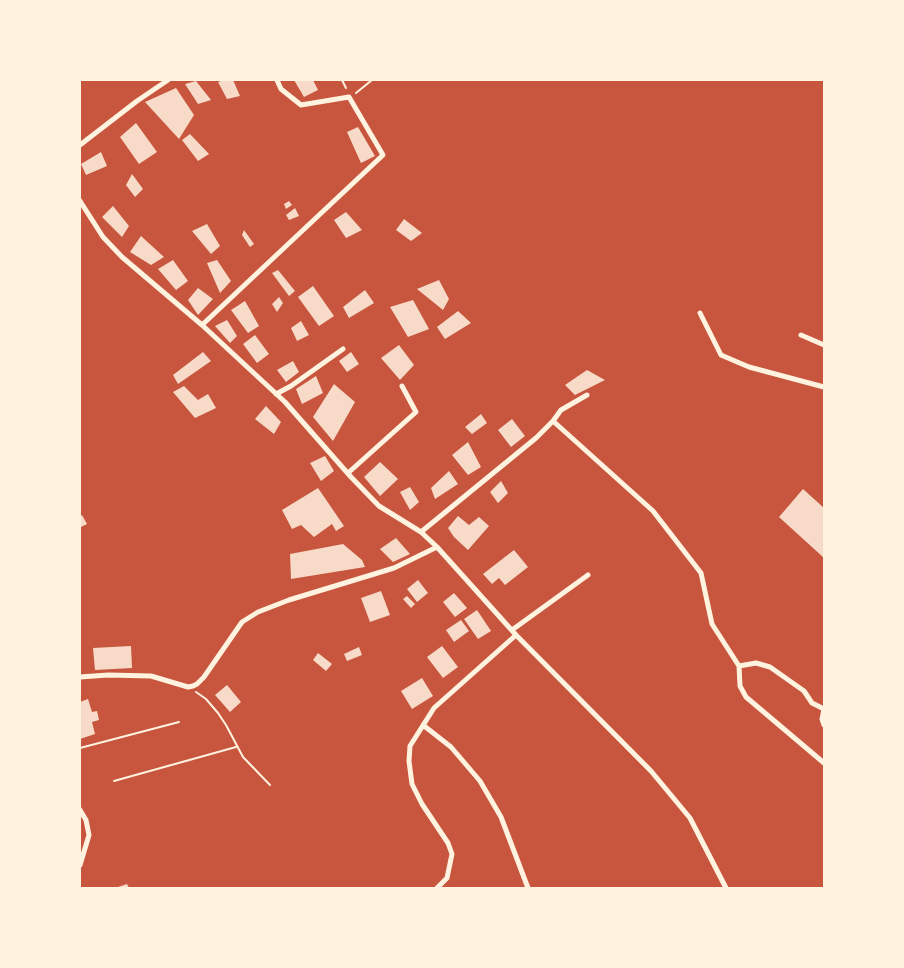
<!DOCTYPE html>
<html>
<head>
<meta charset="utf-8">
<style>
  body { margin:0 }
  #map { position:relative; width:904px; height:968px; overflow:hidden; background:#c8553d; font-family:"Roboto Serif",serif }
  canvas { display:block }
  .frame { position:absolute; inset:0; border:81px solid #fff3e0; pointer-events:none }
</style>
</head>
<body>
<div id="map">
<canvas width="904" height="968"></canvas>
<div class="frame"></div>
</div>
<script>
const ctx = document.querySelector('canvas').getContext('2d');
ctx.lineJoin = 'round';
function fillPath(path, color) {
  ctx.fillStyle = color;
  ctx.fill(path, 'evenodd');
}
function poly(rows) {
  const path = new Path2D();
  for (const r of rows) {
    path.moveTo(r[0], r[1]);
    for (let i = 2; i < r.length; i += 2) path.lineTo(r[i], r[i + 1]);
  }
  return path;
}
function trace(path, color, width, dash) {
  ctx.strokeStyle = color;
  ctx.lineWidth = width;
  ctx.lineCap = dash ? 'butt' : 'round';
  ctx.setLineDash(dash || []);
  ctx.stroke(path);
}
fillPath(poly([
  [224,80,233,80,240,96,227,99,218,82],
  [294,80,313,80,318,90,304,97],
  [196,81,211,100,198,104,185,84],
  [176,88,194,115,179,139,145,102],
  [136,123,157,152,139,164,120,137],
  [358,127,375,156,361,163,347,132],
  [190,134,209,154,198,161,182,140],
  [101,152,107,166,86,175,81,164],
  [132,174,143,189,135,197,126,185],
  [289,201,292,205,286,209,284,204],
  [113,206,129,226,122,237,102,217],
  [295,208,299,216,289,220,286,215],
  [346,212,362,230,346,238,334,220],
  [404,219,422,233,411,241,396,230],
  [207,224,220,246,211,254,192,231],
  [244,230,254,244,250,247,242,235],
  [141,236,164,257,151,265,130,252],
  [173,260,188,281,176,290,158,269],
  [217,260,231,281,220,293,207,263],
  [278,270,295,291,289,296,272,273],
  [439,280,449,299,443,310,417,289],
  [313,286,334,316,319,326,298,297],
  [198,288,213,299,198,315,188,300],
  [365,290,374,303,349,318,343,307],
  [279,297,283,303,277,312,272,304],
  [413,300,429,329,408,337,390,307],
  [245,301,259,326,248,333,231,310],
  [458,311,471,323,445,339,437,327],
  [227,320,237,336,230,343,215,326],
  [301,321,309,335,297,341,291,328],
  [255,335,269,354,257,363,243,344],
  [399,345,414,365,400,380,381,358],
  [203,352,211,361,178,384,173,375],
  [351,352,359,364,347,372,339,361],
  [293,361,299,372,286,382,277,370],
  [587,370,605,380,575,395,565,385],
  [316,376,323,393,302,404,296,389],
  [334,384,355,402,333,441,313,417],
  [184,386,198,400,208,394,216,408,195,418,173,392],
  [266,406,281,422,274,434,255,419],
  [481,414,487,423,472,434,465,427],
  [512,419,525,436,511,447,498,430],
  [468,442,481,467,468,475,452,455],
  [325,456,334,471,321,481,310,463],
  [380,462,398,479,380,496,364,477],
  [449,471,458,484,435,499,431,488],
  [501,481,508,493,498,503,490,492],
  [410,487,419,502,410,510,400,492],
  [318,488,344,526,336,531,332,524,314,537,301,525,292,529,282,510],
  [803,489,824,508,824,558,779,517],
  [82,515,87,524,81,527,80,525,80,517],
  [458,516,469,525,479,517,489,526,468,550,454,537,448,528],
  [396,538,410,554,393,562,380,549],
  [343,544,362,560,365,567,291,579,290,554],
  [514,550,528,567,505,585,499,578,492,584,483,574],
  [418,580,428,593,417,602,407,589],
  [381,591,390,615,370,622,361,598],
  [454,593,467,608,455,617,443,602],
  [407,596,415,604,411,608,403,599],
  [477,610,491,631,478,639,464,619],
  [461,620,469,631,454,642,446,630],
  [131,646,132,668,95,670,93,648],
  [442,646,458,667,443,678,427,657],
  [359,647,362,655,347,661,344,654],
  [318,653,332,664,326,671,313,660],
  [422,678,433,696,412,709,401,691],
  [227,685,241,702,230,712,215,695],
  [88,699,92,712,97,711,99,720,92,722,95,734,80,739,80,702],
  [127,884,129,888,115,888]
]), '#f7dbc8');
trace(poly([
  [342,80,346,88],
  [356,93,372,80],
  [196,692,206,699,218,713,226,725,243,757,270,785],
  [114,781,236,747]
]), '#fff3e0', 2);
trace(poly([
  [80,748,179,722]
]), '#fff3e0', 2);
trace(poly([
  [80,145,137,101,168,80],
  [80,201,103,237,122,257,202,325,285,402,351,477,379,506,421,532,437,547,516,635,651,771,690,818,726,888],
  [700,313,721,355,749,367,824,387],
  [202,325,383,155,349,97,301,105,281,89,277,80],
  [801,335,824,345],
  [276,394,291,386,343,349],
  [553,421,561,410,587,395],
  [348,473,416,412,402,386],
  [421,532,536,438,553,421,653,511,701,573,712,624,739,666,740,686,746,697,824,763],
  [512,630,588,575],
  [739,666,756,663,770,667,804,691,812,703,824,709,822,719,824,725],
  [80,677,108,675,151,676,188,687,193,686,197,684,204,677,242,622,258,612,289,600,394,568,437,547],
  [423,725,451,747,480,781,501,817,528,888],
  [80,810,86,820,89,835,80,865],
  [437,888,447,878,452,854,448,843,422,804,412,784,409,761,410,746,434,708,516,635]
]), '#fff3e0', 5);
</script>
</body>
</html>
